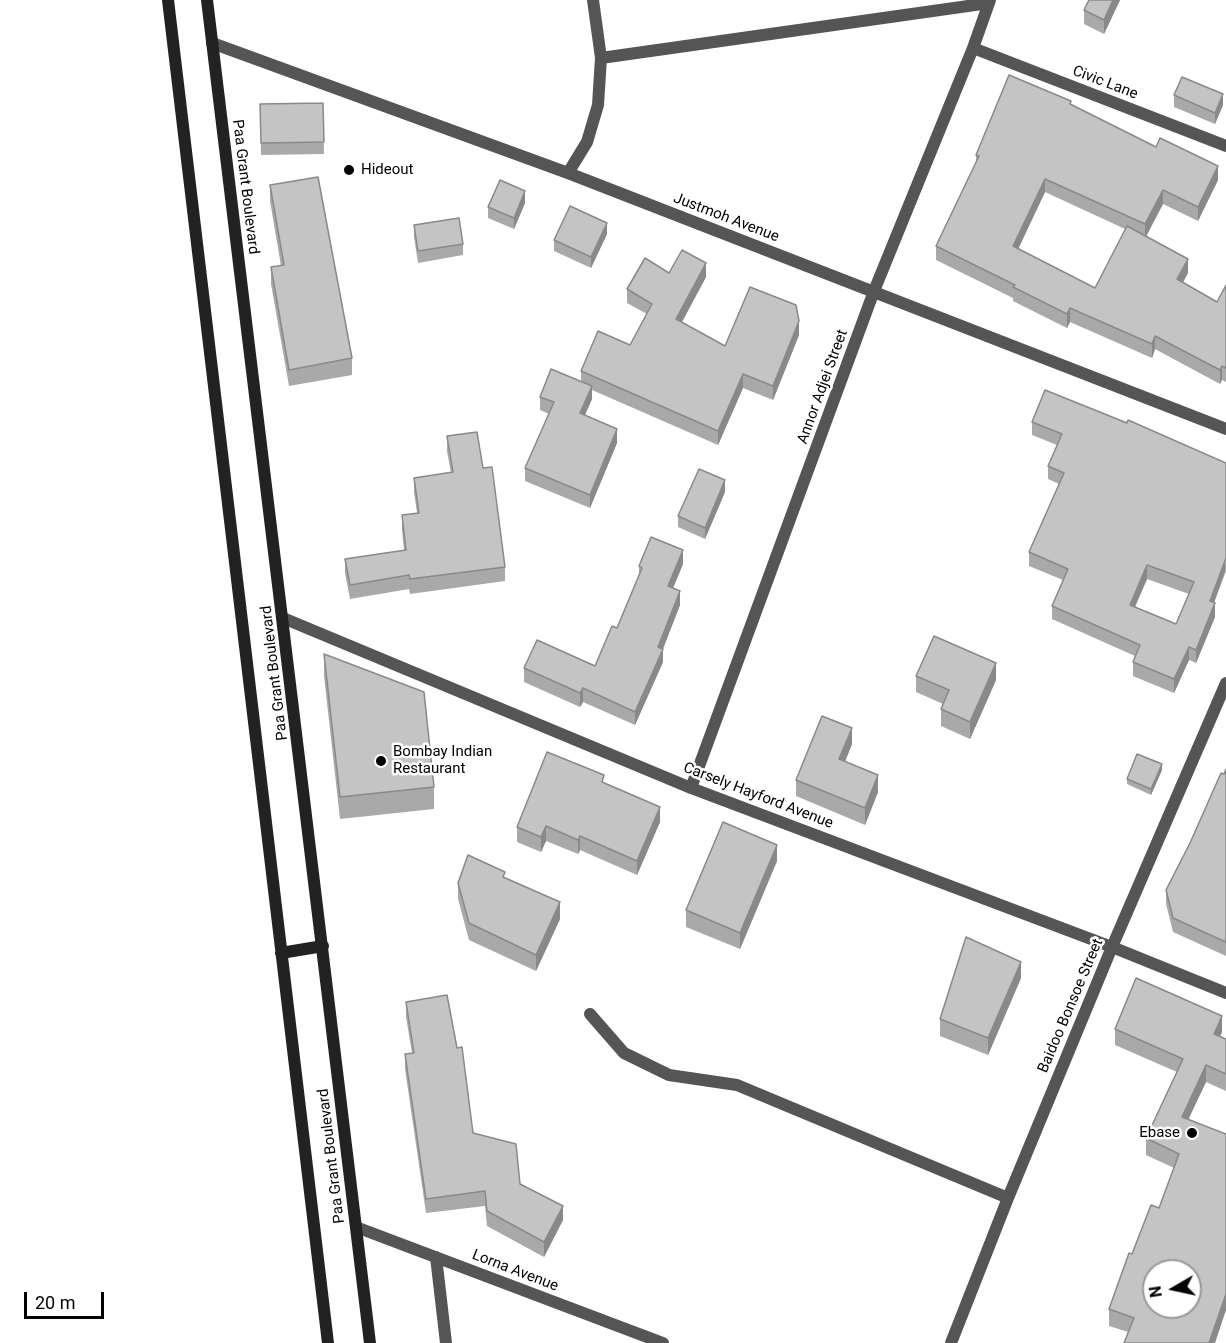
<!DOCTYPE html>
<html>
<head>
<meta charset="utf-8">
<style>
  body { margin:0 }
  #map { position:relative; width:1226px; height:1343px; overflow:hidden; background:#fff; font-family:Roboto,sans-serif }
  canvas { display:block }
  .north { position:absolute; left:1142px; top:1259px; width:60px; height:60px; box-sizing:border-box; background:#fff; border:2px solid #999; border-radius:50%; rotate:261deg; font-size:16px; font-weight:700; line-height:24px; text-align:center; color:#000 }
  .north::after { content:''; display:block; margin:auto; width:21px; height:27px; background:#000; clip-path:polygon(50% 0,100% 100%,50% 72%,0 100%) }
  .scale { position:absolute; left:24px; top:1292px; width:80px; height:27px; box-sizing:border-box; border:3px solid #000; border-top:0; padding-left:8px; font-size:18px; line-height:21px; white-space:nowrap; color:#000; -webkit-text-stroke:4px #fff; paint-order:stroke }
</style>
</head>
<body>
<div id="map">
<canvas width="1226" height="1343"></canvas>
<div class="north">N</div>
<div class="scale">20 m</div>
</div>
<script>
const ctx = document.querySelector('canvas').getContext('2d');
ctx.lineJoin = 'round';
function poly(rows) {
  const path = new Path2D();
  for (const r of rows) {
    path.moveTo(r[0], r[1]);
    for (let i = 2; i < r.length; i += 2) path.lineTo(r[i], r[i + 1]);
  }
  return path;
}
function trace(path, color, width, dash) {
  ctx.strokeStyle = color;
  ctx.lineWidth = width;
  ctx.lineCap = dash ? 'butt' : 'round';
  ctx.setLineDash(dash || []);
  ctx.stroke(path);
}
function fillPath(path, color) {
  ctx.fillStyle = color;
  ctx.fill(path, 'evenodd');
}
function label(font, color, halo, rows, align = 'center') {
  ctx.font = font + ' Roboto,sans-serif';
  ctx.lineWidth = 5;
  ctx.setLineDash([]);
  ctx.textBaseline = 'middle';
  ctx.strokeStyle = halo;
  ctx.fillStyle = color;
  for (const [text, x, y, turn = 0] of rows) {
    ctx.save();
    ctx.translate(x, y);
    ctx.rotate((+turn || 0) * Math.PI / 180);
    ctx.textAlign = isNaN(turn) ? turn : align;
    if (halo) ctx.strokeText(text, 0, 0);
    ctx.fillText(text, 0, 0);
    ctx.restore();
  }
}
trace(poly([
  [212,43,568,173,1226,429],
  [973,48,1226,146],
  [601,58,989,3],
  [568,173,587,142,598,105,601,58,593,0],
  [283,618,691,788,1112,947,1226,993],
  [691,788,874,291,973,48,990,0],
  [590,1014,624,1053,669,1075,737,1085,1008,1198],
  [356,1227,663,1343],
  [436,1257,446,1343],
  [951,1343,1008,1198,1112,947,1226,683]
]), '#555', 12);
trace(poly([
  [168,0,328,1343],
  [207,0,370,1343],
  [281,953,323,946]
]), '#222', 12);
fillPath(poly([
  [1120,0,1104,34,1084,24,1084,10],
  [1174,95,1223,105,1215,124,1174,107],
  [323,103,324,154,261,155,260,104],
  [1071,104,1218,180,1198,221,1163,204,1146,237,1188,273,1183,282,1217,302,1226,285,1226,382,1222,380,1220,384,1155,349,1152,358,1070,322,1067,328,1013,301,1013,298,936,260,936,246,976,163,976,155],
  [1045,192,1125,229,1095,288,1018,249],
  [270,185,352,358,352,375,289,386,271,284,271,267,281,266,270,201],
  [525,203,514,229,488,218,488,207],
  [414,225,463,244,463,255,418,263,414,237],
  [607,234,591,268,554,251,554,240],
  [669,273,706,277,682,322,725,346,799,335,773,400,743,388,718,445,592,390,592,399,585,415,617,443,590,508,525,481,525,468,549,414,540,410,540,397,581,381,581,371,630,345,647,314,627,303,627,289],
  [1032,422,1226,463,1226,571,1214,603,1215,617,1196,663,1189,660,1174,693,1133,676,1133,662,1135,656,1052,619,1052,606,1063,580,1029,566,1029,552,1059,484,1048,479,1048,466,1057,445,1032,435],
  [1147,579,1189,594,1176,624,1135,607],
  [447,436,483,468,505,567,505,581,410,594,409,589,350,599,345,573,345,559,404,550,402,530,402,515,417,513,414,492,414,478,451,473,447,451],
  [725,492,705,539,678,527,678,516],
  [683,564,673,588,680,605,663,649,663,662,635,725,583,702,580,707,524,682,524,668,595,666,617,628,639,577,639,566],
  [324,654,434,787,434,809,340,819,324,676],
  [916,676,996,680,970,739,941,726,941,709,943,704,916,692],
  [852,744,845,762,878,792,865,825,796,796,796,780],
  [1226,769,1226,956,1173,932,1166,904,1166,890,1190,843],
  [1162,770,1151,795,1127,784,1127,779],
  [604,783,660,822,637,875,580,850,578,854,546,841,541,852,517,842,517,827],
  [777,861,740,949,686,927,686,910],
  [505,878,560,919,536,971,469,940,458,899,458,883],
  [1021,978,988,1055,940,1036,940,1019],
  [406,1002,473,1133,520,1184,563,1220,544,1257,487,1226,485,1206,426,1213,405,1069,405,1054,412,1053,406,1017],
  [1115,1029,1222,1032,1220,1036,1226,1039,1226,1091,1206,1082,1188,1119,1226,1134,1128,1332,1109,1326,1109,1309,1132,1254,1159,1208,1174,1168,1146,1155,1146,1138,1177,1072,1115,1045]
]), '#a9a9a9');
fillPath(poly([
  [1113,0,1120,0,1104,34,1104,20],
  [1223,94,1223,105,1215,124,1215,113],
  [1218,166,1218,180,1198,221,1198,207],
  [1045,179,1045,192,1013,260,1013,246],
  [1163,190,1163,204,1145,238,1145,224],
  [525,191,525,203,514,229,514,218],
  [607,223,607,234,591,268,591,257],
  [1188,259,1188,273,1177,293,1177,279],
  [706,263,706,277,676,333,676,319],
  [1070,308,1070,322,1067,328,1067,314],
  [799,321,799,335,773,400,773,386],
  [1155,336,1155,349,1152,358,1152,344],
  [1222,366,1222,380,1220,384,1220,370],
  [743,374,743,388,718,445,718,431],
  [592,386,592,399,580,426,580,413],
  [617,429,617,443,590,508,590,495],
  [725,480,725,492,705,539,705,528],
  [683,550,683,564,668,600,668,586],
  [1225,558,1225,571,1210,614,1210,601],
  [1147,565,1147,579,1130,618,1130,605],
  [680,591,680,605,660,656,663,649,663,662,635,725,635,712,658,647],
  [1215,603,1215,617,1196,663,1196,650],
  [1189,647,1189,660,1174,693,1174,679],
  [996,663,996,680,970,739,970,722],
  [583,688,583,702,580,707,580,693],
  [852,728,852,744,839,776,839,759],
  [1162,764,1162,770,1151,795,1151,789],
  [878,775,878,792,865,825,865,808],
  [660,807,660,822,637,875,637,861],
  [546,826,546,841,541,852,541,837],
  [580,836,580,850,578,854,578,840],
  [777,845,777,861,740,949,740,933],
  [560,902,560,919,536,971,536,955],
  [1021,962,1021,978,988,1055,988,1038],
  [1222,1016,1222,1032,1214,1050,1214,1034],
  [1206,1065,1206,1082,1182,1133,1182,1117],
  [563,1206,563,1220,544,1257,544,1242],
  [1226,1294,1226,1310,1215,1343,1209,1343]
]), '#898989');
const building = poly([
  [1089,0,1113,0,1104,20,1084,10,1089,0],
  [1009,75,1071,101,1070,104,1156,147,1160,138,1218,166,1198,207,1163,190,1145,224,1045,179,1013,246,1095,288,1127,226,1188,259,1177,279,1217,302,1226,285,1226,368,1222,366,1220,370,1155,336,1152,344,1070,308,1067,314,1013,287,1015,285,936,246,979,156,976,155,1009,75],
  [1182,77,1223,94,1215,113,1174,95,1182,77],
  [323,103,324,142,261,143,260,104,323,103],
  [318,177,352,358,289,370,271,267,284,265,270,185,318,177],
  [500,180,525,191,514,218,488,207,500,180],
  [570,206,607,223,591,257,554,240,570,206],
  [459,218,463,244,418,251,414,225,459,218],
  [682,250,706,263,676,319,725,346,750,287,796,305,799,321,773,386,743,374,718,431,581,371,598,331,630,345,652,304,627,289,645,258,669,273,682,250],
  [551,369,592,386,580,413,617,429,590,495,525,468,554,402,540,397,551,369],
  [1045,390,1127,423,1128,420,1226,463,1226,558,1210,601,1215,603,1196,650,1189,647,1174,679,1133,662,1140,645,1052,606,1068,569,1029,552,1064,473,1048,466,1062,434,1032,422,1045,390],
  [1147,565,1194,582,1176,624,1130,605,1147,565],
  [477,432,483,468,492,467,505,567,410,579,409,575,350,585,345,559,406,550,402,515,419,513,414,478,453,472,447,436,477,432],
  [699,469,725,480,705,528,678,516,699,469],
  [651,537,683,550,668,586,680,591,658,647,663,649,635,712,583,688,580,693,524,668,537,640,595,666,612,626,617,628,642,568,639,566,651,537],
  [934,636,996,663,970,722,941,709,949,690,916,676,934,636],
  [324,654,424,692,434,787,340,797,324,654],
  [822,716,852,728,839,759,878,775,865,808,796,780,822,716],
  [547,752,604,775,602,782,660,807,637,861,580,836,578,840,546,826,541,837,517,827,547,752],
  [1137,754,1162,764,1151,789,1127,779,1137,754],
  [1226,769,1226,942,1173,918,1166,890,1190,843,1221,773,1224,774,1226,769],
  [723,822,777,845,740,933,686,910,723,822],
  [468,855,505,872,503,877,560,902,536,955,469,923,458,883,468,855],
  [966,937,1021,962,988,1038,940,1019,966,937],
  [1136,978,1222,1016,1214,1034,1226,1039,1226,1074,1206,1065,1182,1117,1226,1134,1226,1294,1209,1343,1124,1343,1134,1318,1109,1309,1129,1253,1132,1254,1151,1205,1159,1208,1179,1154,1146,1138,1183,1059,1115,1029,1136,978],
  [1154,1271,1190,1271,1190,1307,1154,1307,1154,1271],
  [447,995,457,1048,462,1047,473,1133,516,1144,520,1184,563,1206,544,1242,487,1211,485,1191,426,1199,405,1054,414,1053,406,1002,447,995]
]);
fillPath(building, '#c4c4c4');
trace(building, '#898989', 1.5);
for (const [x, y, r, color] of [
  [349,170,6,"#000"],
  [381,761,6,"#000"],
  [1192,1133,6,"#000"]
]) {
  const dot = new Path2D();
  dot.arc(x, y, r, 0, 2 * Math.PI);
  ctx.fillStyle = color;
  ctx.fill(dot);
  trace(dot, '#fff', 2);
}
label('15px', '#000', '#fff', [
  ["Civic Lane",1105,83,21],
  ["Paa Grant Boulevard",245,187,83],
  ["Justmoh Avenue",726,218,21],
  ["Annor Adjei Street",823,387,-70],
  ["Paa Grant Boulevard",275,673,-97],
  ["Carsely Hayford Avenue",758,796,21],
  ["Baidoo Bonsoe Street",1071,1006,-67],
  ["Paa Grant Boulevard",332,1156,-97],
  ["Lorna Avenue",515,1271,21]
]);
label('15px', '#000', '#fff', [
  ["Hideout",361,170],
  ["Bombay Indian",393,752],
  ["Restaurant",393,769],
  ["Ebase",1180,1133,"right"]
], 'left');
</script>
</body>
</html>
